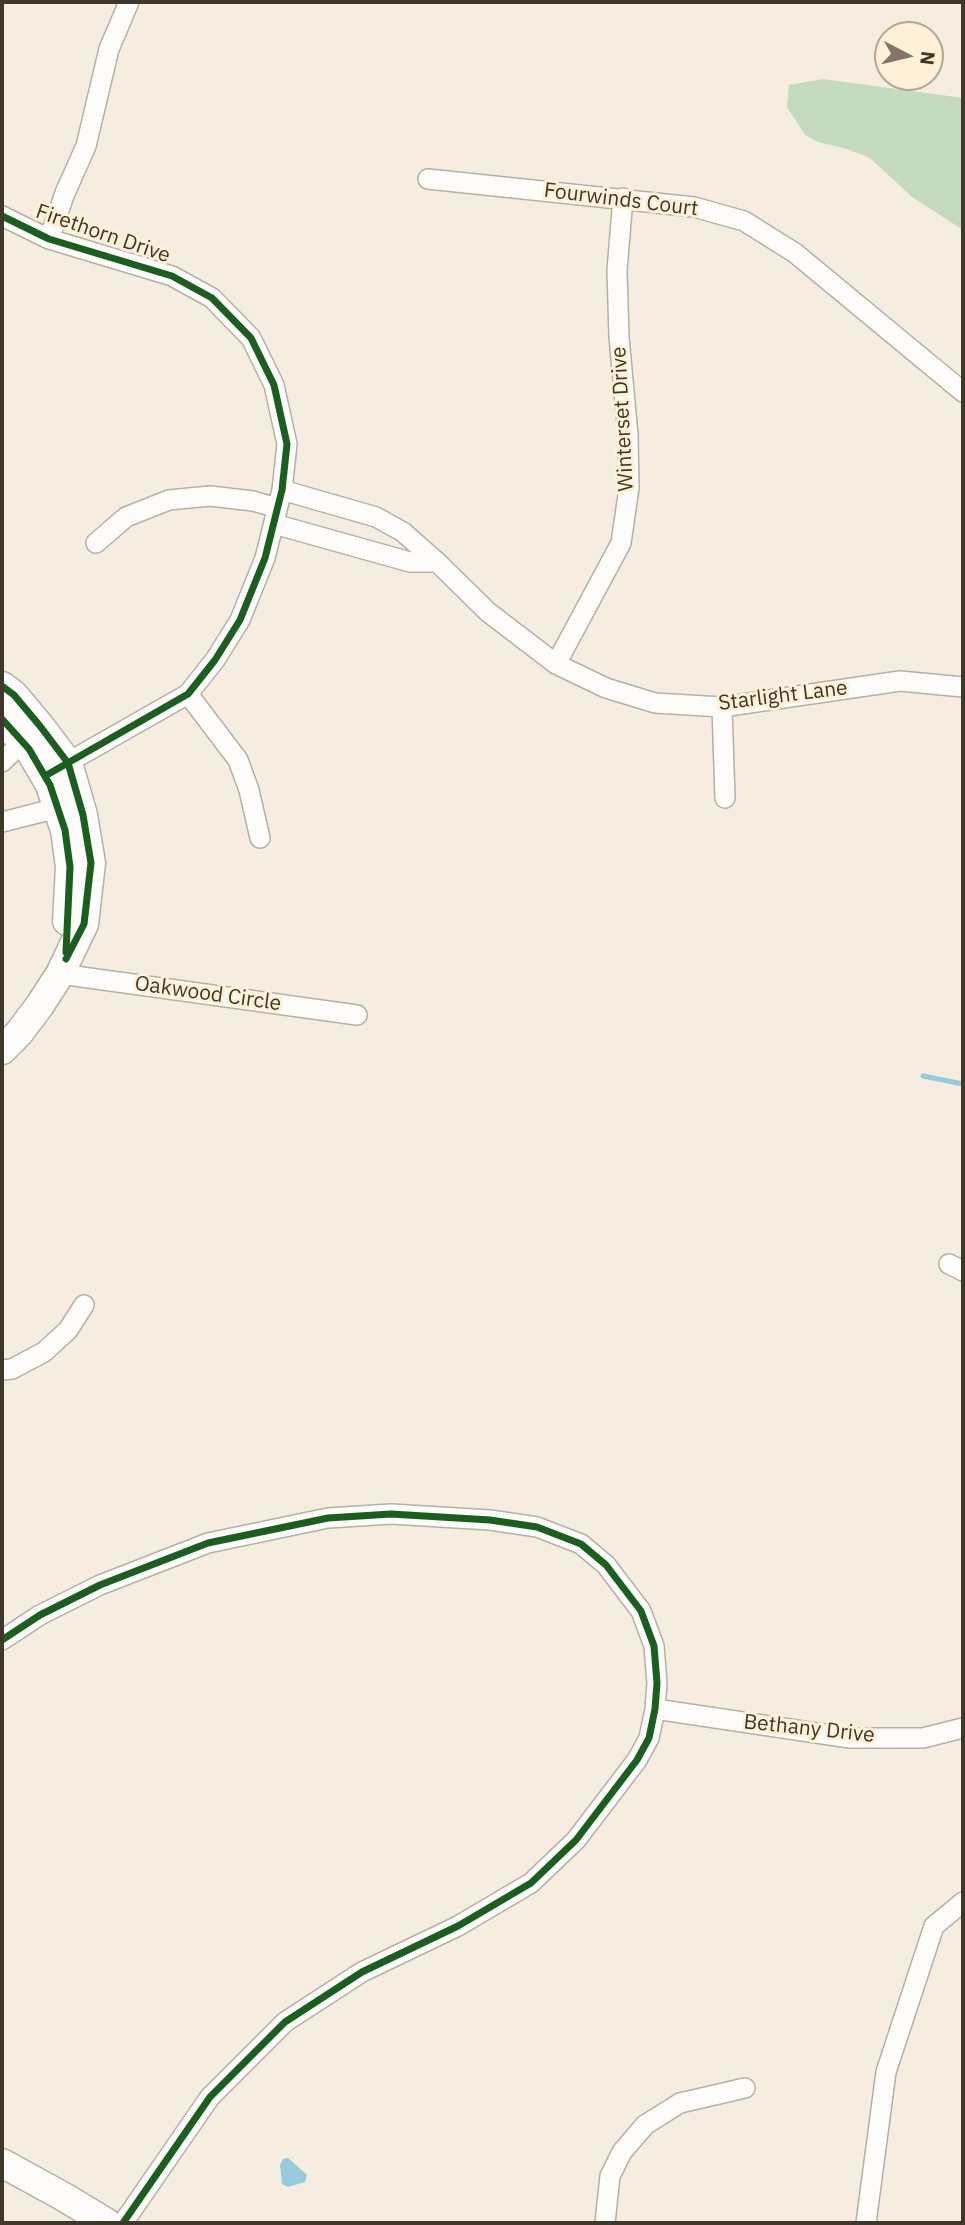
<!DOCTYPE html>
<html>
<head>
<meta charset="utf-8">
<style>
  body { margin:0 }
  #map { position:relative; width:965px; height:2225px; overflow:hidden; background:#f5eee0; font-family:"IBM Plex Sans",sans-serif }
  canvas { display:block }
  .frame { position:absolute; inset:0; border:4px solid #3e372a; pointer-events:none }
  .north { position:absolute; left:874px; top:21px; width:70px; height:70px; box-sizing:border-box; background:#fef1d7; border:2px solid #b1a792; border-radius:50%; rotate:97deg; font-size:19px; font-weight:700; line-height:28px; text-align:center; color:#3e372a }
  .north::after { content:''; display:block; margin:auto; width:24px; height:32px; background:#7e776a; clip-path:polygon(50% 0,100% 100%,50% 72%,0 100%) }
</style>
</head>
<body>
<div id="map">
<canvas width="965" height="2225"></canvas>
<div class="frame"></div>
<div class="north">N</div>
</div>
<script>
const ctx = document.querySelector('canvas').getContext('2d');
ctx.lineJoin = 'round';
function fillPath(path, color) {
  ctx.fillStyle = color;
  ctx.fill(path, 'evenodd');
}
function poly(rows) {
  const path = new Path2D();
  for (const r of rows) {
    path.moveTo(r[0], r[1]);
    for (let i = 2; i < r.length; i += 2) path.lineTo(r[i], r[i + 1]);
  }
  return path;
}
function trace(path, color, width, dash) {
  ctx.strokeStyle = color;
  ctx.lineWidth = width;
  ctx.lineCap = dash ? 'butt' : 'round';
  ctx.setLineDash(dash || []);
  ctx.stroke(path);
}
function label(font, color, halo, rows, align = 'center') {
  ctx.font = font + ' "IBM Plex Sans",sans-serif';
  ctx.lineWidth = 6;
  ctx.setLineDash([]);
  ctx.textBaseline = 'middle';
  ctx.strokeStyle = halo;
  ctx.fillStyle = color;
  for (const [text, x, y, turn = 0] of rows) {
    ctx.save();
    ctx.translate(x, y);
    ctx.rotate((+turn || 0) * Math.PI / 180);
    ctx.textAlign = isNaN(turn) ? turn : align;
    if (halo) ctx.strokeText(text, 0, 0);
    ctx.fillText(text, 0, 0);
    ctx.restore();
  }
}
fillPath(poly([
  [823,79,963,98,963,230,912,197,870,158,847,149,818,142,805,135,787,107,789,85]
]), '#c5dbc0');
fillPath(poly([
  [288,2158,307,2175,305,2182,288,2187,282,2184,280,2165,283,2159]
]), '#98cadc');
trace(poly([
  [923,1076,963,1084]
]), '#98cadc', 5);
const street = poly([
  [428,179,694,207,744,221,795,253,963,392],
  [2,216,49,239,172,276,212,298,251,338,274,385,287,444,282,490,265,558,240,620,215,660,188,694,58,768],
  [49,239,65,193,86,146,109,49,129,2],
  [282,490,376,517,403,532,437,562,488,612,556,664,606,688,655,703,722,707,900,681,963,687],
  [274,524,410,562,437,562],
  [96,543,126,517,169,500,210,496,253,501,277,508],
  [556,664,621,543,629,488,628,435,619,337,617,270,623,198],
  [188,694,238,760,249,790,260,838],
  [722,707,725,798],
  [2,762,32,733],
  [2,822,69,805],
  [60,974,357,1015],
  [949,1264,963,1271],
  [2,1370,12,1369,44,1352,68,1330,84,1305],
  [2,1640,40,1615,100,1585,208,1543,328,1518,391,1514,490,1520,537,1527,581,1544,606,1565,641,1611,654,1646,657,1683,655,1709,649,1738,637,1760,576,1840,531,1883,458,1926,362,1972,285,2022,210,2097,123,2223],
  [655,1709,850,1738,923,1738,963,1728],
  [605,2223,610,2176,622,2152,645,2125,680,2103,745,2088],
  [866,2223,886,2072,934,1926,963,1902]
]);
const secondary = poly([
  [2,686,14,695,40,726,68,763,83,815,91,863,84,924,60,974,40,1005,19,1033,2,1050],
  [2,719,29,749,50,785,65,830,70,867,67,921],
  [2,2163,64,2197,107,2223]
]);
trace(street, '#b6b0a4', 22);
trace(secondary, '#b6b0a4', 31);
trace(street, '#fefcfa', 19);
trace(secondary, '#fefcfa', 28);
trace(poly([
  [2,216,49,239,172,276,212,298,251,338,274,385,287,444,282,490,265,558,240,620,215,660,188,694,45,776],
  [2,686,14,695,40,726,68,763,83,815,91,863,84,924,66,959],
  [2,719,29,749,50,785,65,830,70,867,66,952],
  [2,1640,40,1615,100,1585,208,1543,328,1518,391,1514,490,1520,537,1527,581,1544,606,1565,641,1611,654,1646,657,1683,655,1709,649,1738,637,1760,576,1840,531,1883,458,1926,362,1972,285,2022,210,2097,123,2223]
]), '#1b5e20', 7);
label('21px', '#3e372a', '#fef1d7', [
  ["Fourwinds Court",621,200,7],
  ["Firethorn Drive",103,234,19],
  ["Winterset Drive",623,419,-93],
  ["Starlight Lane",783,696,-7],
  ["Oakwood Circle",208,994,8],
  ["Bethany Drive",809,1729,6]
]);
</script>
</body>
</html>
